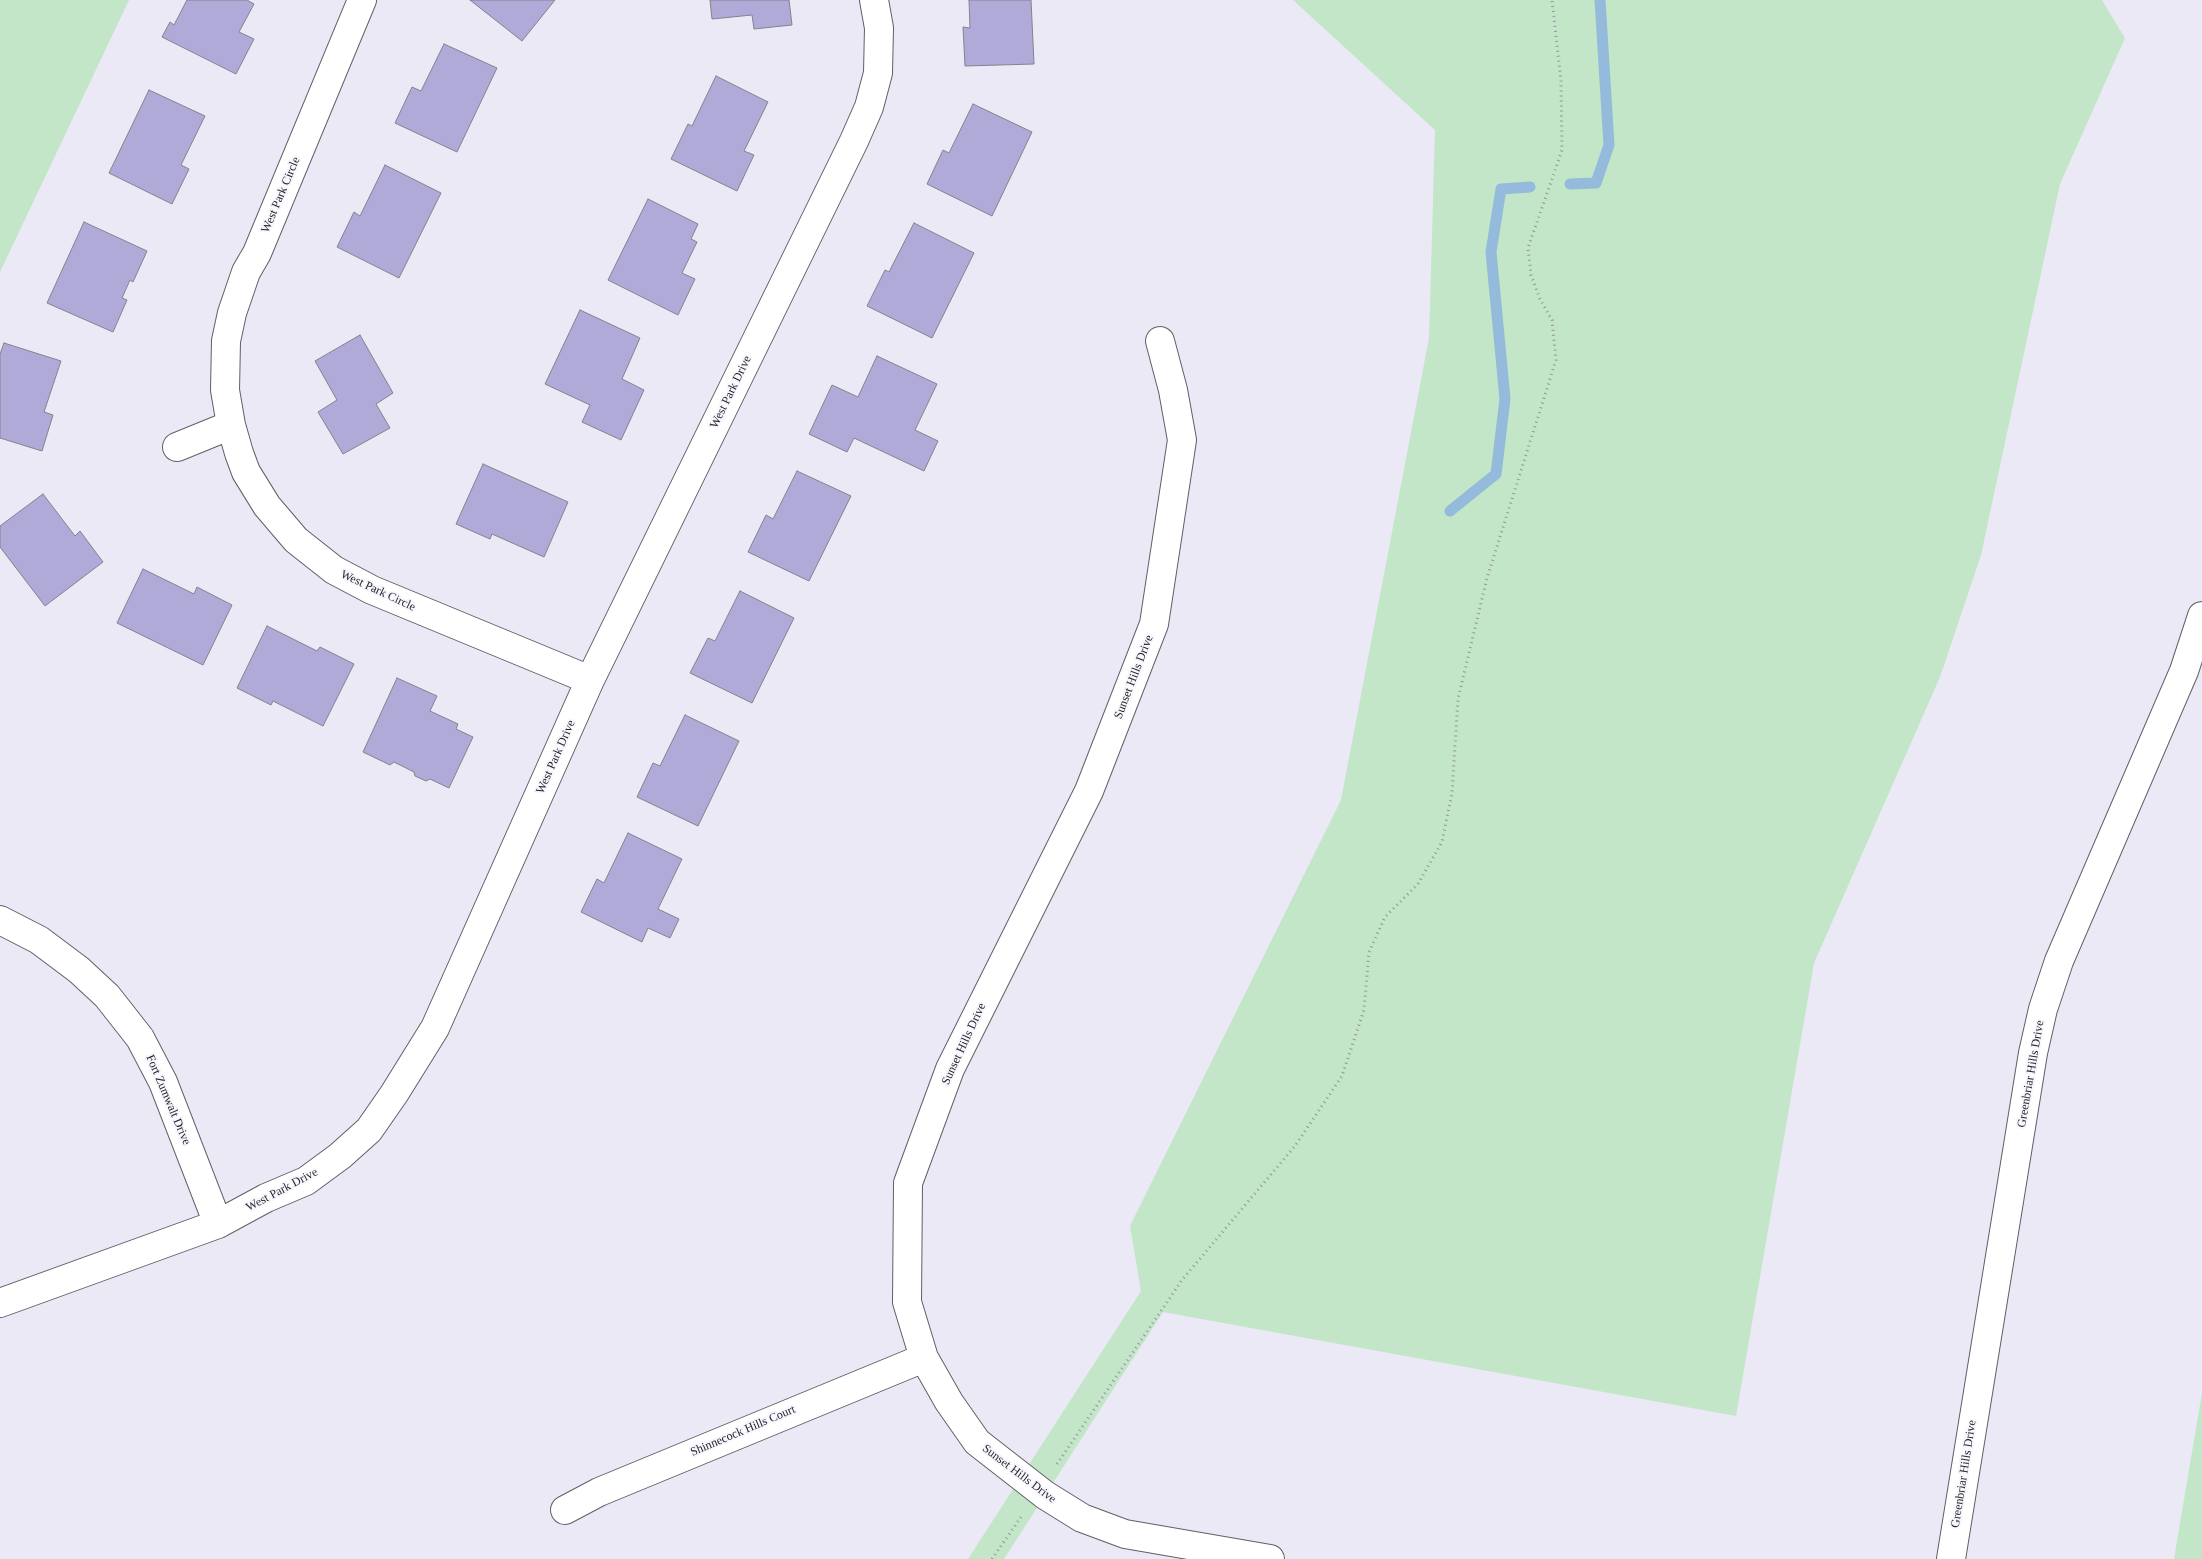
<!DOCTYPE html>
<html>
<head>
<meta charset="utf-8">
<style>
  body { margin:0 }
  canvas { display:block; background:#eae9f5 }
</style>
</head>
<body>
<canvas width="2202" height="1559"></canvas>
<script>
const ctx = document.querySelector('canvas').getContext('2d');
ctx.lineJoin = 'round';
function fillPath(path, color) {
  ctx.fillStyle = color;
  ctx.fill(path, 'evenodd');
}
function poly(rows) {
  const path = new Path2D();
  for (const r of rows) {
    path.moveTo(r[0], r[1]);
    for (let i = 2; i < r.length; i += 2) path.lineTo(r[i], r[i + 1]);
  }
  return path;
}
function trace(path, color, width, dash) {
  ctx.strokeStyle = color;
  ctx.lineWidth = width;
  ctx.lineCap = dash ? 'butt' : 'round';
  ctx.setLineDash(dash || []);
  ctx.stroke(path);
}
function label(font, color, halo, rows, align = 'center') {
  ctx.font = font + ' "Times New Roman",serif';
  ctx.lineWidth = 4;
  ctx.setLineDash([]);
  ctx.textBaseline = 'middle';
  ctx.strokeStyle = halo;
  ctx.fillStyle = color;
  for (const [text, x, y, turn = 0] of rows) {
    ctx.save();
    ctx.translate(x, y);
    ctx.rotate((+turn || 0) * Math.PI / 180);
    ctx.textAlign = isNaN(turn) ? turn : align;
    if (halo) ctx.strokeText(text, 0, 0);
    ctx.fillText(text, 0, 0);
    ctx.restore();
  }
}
fillPath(poly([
  [0,0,129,0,0,272],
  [1293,0,2102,0,2125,38,2060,184,1981,555,1940,677,1814,963,1736,1416,1163,1312,1004,1559,968,1559,1141,1291,1130,1226,1341,800,1429,338,1435,130],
  [2202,1393,2202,1559,2174,1559]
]), '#c2e6c7');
trace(poly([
  [1570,184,1596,183,1609,145,1600,0],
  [1450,511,1496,474,1505,399,1491,252,1501,189,1530,187]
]), '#94badc', 11);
const building = poly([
  [187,0,247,0,254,4,239,32,254,39,236,74,162,37,170,22,174,25,187,0],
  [470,0,555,0,522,41,470,0],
  [710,0,789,0,792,25,754,29,752,15,712,19,710,0],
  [969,0,1031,0,1034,64,965,66,963,27,970,28,969,0],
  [444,44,497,68,457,152,395,123,412,87,421,91,444,44],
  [716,76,768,102,744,151,754,155,737,191,671,159,688,124,692,126,716,76],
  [149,90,205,116,181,165,189,169,172,204,109,173,149,90],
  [973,104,1032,132,992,216,927,184,943,150,949,153,973,104],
  [385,165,441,193,399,278,337,247,354,212,360,216,385,165],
  [648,199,698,224,691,239,697,242,682,273,695,279,678,315,608,280,648,199],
  [84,222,147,251,133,282,130,280,122,298,127,300,113,332,47,303,84,222],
  [914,223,974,253,932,338,867,306,885,270,889,272,914,223],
  [580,310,640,338,622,379,644,390,621,440,582,422,590,405,545,384,580,310],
  [360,335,393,393,376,404,390,428,343,454,318,412,337,400,315,361,360,335],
  [4,343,61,361,44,412,53,415,42,451,0,438,0,354,4,343],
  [877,356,937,384,915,430,938,441,924,471,854,438,847,452,809,434,832,385,858,397,877,356],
  [483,464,568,502,544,557,492,534,490,539,456,524,483,464],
  [797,471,851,496,809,581,748,552,766,515,773,519,797,471],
  [43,494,75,536,80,531,103,562,45,606,0,547,0,526,43,494],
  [143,569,194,594,197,587,232,605,203,665,117,623,143,569],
  [740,591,794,618,752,703,690,673,708,638,715,641,740,591],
  [267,626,317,651,320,647,354,664,323,726,273,701,271,705,237,688,267,626],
  [397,678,437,696,430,711,458,724,456,729,473,737,449,788,430,779,426,781,415,776,414,772,394,762,390,765,363,752,397,678],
  [685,715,739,741,698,826,637,797,653,763,660,766,685,715],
  [628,833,682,859,658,909,679,919,670,938,648,928,642,942,581,912,597,879,604,883,628,833]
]);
fillPath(building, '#afaad8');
trace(building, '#83828d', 1);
const street = poly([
  [362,0,257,253,246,272,232,313,226,341,225,390,231,425,239,453,246,472,267,506,296,540,334,570,372,590,590,680],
  [1160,341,1173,390,1182,440,1154,624,1089,791,950,1069,908,1183,907,1302,924,1358,949,1402,977,1442,1045,1495,1082,1518,1125,1534,1270,1559],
  [177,447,231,425],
  [0,920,39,940,79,970,107,996,140,1038,163,1082,218,1224],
  [0,1303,218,1224,266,1198,306,1181,340,1156,369,1130,394,1094,435,1028,590,680,854,141,869,107,878,73,879,28,874,0],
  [565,1510,599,1492,924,1358],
  [1951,1559,2033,1053,2043,1009,2059,961,2184,671,2202,616]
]);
trace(street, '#606069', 30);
trace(poly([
  [1057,1464,1182,1280,1295,1146,1342,1076,1364,1010,1369,952,1385,917,1418,884,1442,842,1452,793,1458,699,1487,578,1556,360,1552,320,1540,299,1531,275,1528,248,1562,150,1561,81,1552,0],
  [992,1559,1021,1517]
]), '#95959d', 3, [1, 4]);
trace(street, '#fff', 28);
label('12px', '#26262a', '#f8f7fe', [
  ["West Park Circle",281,195,-67],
  ["West Park Drive",731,392,-64],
  ["West Park Circle",378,591,25],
  ["Sunset Hills Drive",1134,677,-69],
  ["West Park Drive",556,757,-66],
  ["Sunset Hills Drive",964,1044,-65],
  ["Greenbriar Hills Drive",2031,1074,-80],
  ["Fort Zumwalt Drive",168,1100,67],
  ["West Park Drive",282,1190,-28],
  ["Shinnecock Hills Court",743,1431,-23],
  ["Sunset Hills Drive",1019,1474,37],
  ["Greenbriar Hills Drive",1964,1474,-81]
]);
</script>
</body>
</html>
